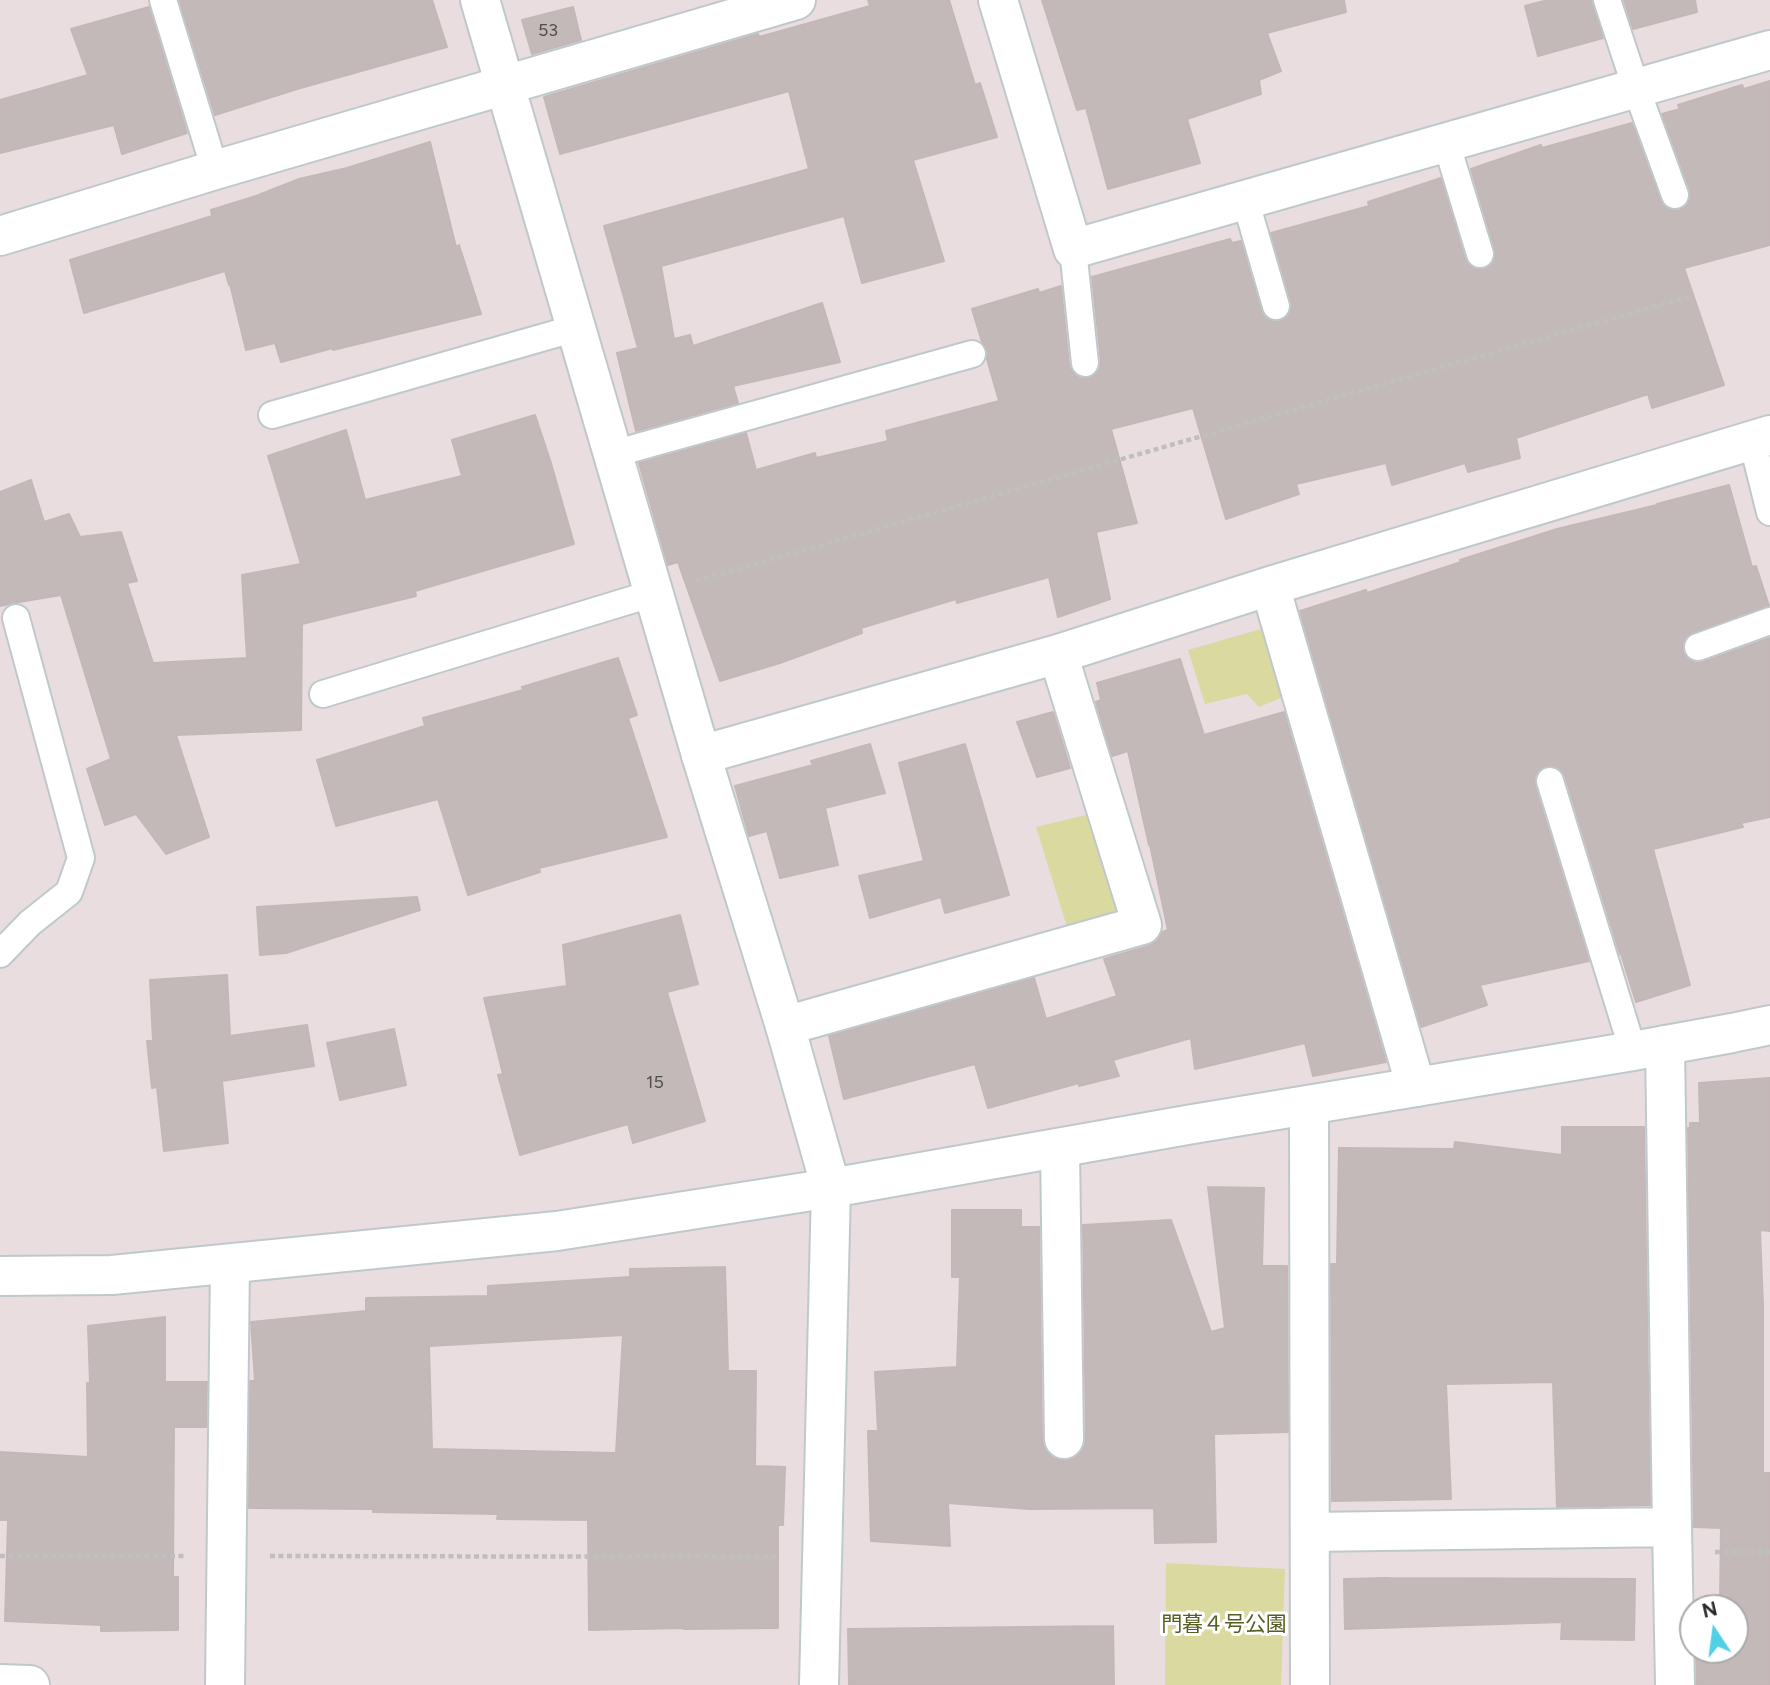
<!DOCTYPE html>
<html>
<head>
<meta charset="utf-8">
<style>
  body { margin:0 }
  #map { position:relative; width:1770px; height:1685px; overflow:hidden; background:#eadddf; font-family:Figtree,sans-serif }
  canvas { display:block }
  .north { position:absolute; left:1679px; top:1594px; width:70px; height:70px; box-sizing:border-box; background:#fff; border:2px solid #aaa; border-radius:50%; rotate:347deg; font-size:19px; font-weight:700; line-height:28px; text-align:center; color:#2a2a2a }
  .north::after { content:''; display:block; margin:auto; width:24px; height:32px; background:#50d0e4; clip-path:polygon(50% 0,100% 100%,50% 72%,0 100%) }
</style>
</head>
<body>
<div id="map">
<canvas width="1770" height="1685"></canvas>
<div class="north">N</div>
</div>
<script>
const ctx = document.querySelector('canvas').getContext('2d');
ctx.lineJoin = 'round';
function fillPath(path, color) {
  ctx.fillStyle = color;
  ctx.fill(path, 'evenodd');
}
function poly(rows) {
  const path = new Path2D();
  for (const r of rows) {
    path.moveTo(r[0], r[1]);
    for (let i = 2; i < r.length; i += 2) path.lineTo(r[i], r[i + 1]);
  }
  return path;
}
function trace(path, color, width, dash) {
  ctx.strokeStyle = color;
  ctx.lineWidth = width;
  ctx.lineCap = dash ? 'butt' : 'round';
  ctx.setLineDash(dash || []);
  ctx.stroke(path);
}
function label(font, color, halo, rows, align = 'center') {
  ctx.font = font + ' Figtree,"Noto Sans JP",sans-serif';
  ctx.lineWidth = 6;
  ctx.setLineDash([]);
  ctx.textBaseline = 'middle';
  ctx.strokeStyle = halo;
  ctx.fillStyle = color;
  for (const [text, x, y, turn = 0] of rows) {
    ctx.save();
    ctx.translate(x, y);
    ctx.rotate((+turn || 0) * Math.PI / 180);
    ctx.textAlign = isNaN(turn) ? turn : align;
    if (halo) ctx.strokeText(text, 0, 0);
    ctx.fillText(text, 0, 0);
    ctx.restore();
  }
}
fillPath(poly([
  [1261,629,1283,697,1259,707,1247,694,1205,704,1188,650],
  [1090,814,1124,916,1068,930,1036,827],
  [1166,1563,1285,1569,1281,1685,1165,1685]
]), '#dad9a0');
const building = poly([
  [179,0,432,0,447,47,297,89,215,115,179,0],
  [868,0,949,0,975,85,980,83,997,137,913,160,944,261,862,283,844,216,661,266,674,339,690,335,693,346,822,303,840,362,733,386,738,403,636,431,617,353,638,348,604,226,809,169,789,91,560,154,544,97,758,34,759,37,870,6,868,0],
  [1042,0,1344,0,1346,12,1267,33,1281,71,1259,80,1261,94,1187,119,1200,163,1108,189,1086,108,1077,110,1042,0],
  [1548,0,1592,0,1603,38,1538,56,1525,6,1548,0],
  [1624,0,1695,0,1697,12,1633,29,1624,0],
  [149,7,187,133,122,154,114,125,0,153,0,100,88,75,71,29,149,7],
  [573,7,581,40,532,54,522,20,573,7],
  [1770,81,1770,245,1684,268,1724,385,1652,408,1648,394,1516,438,1520,458,1468,472,1465,463,1392,485,1386,463,1296,484,1299,494,1226,519,1193,408,1111,429,1137,523,1096,532,1110,599,1058,617,1049,577,957,603,956,599,861,628,862,633,780,663,720,681,678,562,668,565,639,463,746,433,756,470,815,453,816,458,888,441,886,431,999,401,987,359,987,349,982,342,972,309,1038,289,1039,293,1061,286,1069,365,1072,372,1078,377,1087,379,1095,375,1099,370,1101,362,1092,277,1230,239,1232,243,1241,241,1261,310,1265,317,1273,321,1281,321,1288,316,1291,310,1291,302,1271,233,1369,206,1368,202,1441,178,1465,259,1469,265,1476,269,1485,269,1492,264,1495,257,1495,250,1471,169,1541,145,1542,148,1632,123,1661,201,1665,207,1673,211,1680,210,1687,205,1690,198,1690,190,1662,114,1680,109,1678,105,1742,85,1744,89,1770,81],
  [430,142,456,247,459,245,481,314,333,350,333,348,281,362,275,343,246,350,230,284,229,285,225,271,84,313,70,260,212,216,211,210,256,196,299,179,347,168,430,142],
  [535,415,550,460,574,544,415,591,416,596,302,624,301,730,176,735,209,837,166,854,136,814,105,825,87,769,111,759,61,595,13,603,0,606,0,492,31,480,44,522,69,514,80,537,121,532,137,581,127,583,153,663,247,658,242,575,301,564,268,456,346,430,365,500,462,476,452,440,535,415],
  [1729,485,1752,567,1756,566,1769,606,1692,633,1686,637,1682,645,1683,652,1688,659,1696,663,1703,662,1770,638,1770,817,1741,823,1743,827,1653,849,1690,985,1636,1002,1621,954,1620,954,1565,776,1560,769,1554,766,1546,766,1538,771,1535,778,1535,786,1589,961,1480,985,1487,1005,1421,1027,1300,611,1366,590,1367,593,1461,562,1460,560,1557,529,1657,505,1657,504,1729,485],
  [618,658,637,715,628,718,667,837,539,868,540,872,468,895,438,799,336,826,317,760,425,726,423,718,523,690,522,687,618,658],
  [1180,659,1204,735,1284,712,1386,1062,1313,1076,1305,1043,1195,1069,1191,1038,1113,1060,1119,1076,1079,1086,1079,1083,988,1108,975,1064,844,1099,829,1036,1034,978,1046,1019,1117,996,1104,959,1149,946,1157,941,1162,932,1168,930,1150,845,1149,845,1128,751,1112,756,1096,702,1101,700,1097,683,1180,659],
  [1053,712,1070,768,1037,777,1017,722,1053,712],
  [870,744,885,793,825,808,838,865,780,878,767,831,749,836,735,786,813,765,811,761,870,744],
  [965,744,1009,895,945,913,941,897,870,918,859,876,924,861,899,763,965,744],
  [417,897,420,910,286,953,260,955,257,907,417,897],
  [680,915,698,984,667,992,705,1121,633,1143,628,1124,520,1155,498,1075,503,1074,484,998,567,986,563,945,680,915],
  [227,975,230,1036,307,1025,314,1066,222,1081,228,1143,164,1151,157,1087,152,1088,147,1041,153,1041,150,980,227,975],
  [394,1029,406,1085,340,1100,327,1043,394,1029],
  [1770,1078,1770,1231,1760,1230,1763,1306,1763,1473,1770,1473,1770,1685,1697,1685,1696,1650,1735,1650,1735,1608,1695,1608,1720,1603,1721,1528,1694,1527,1688,1128,1690,1128,1690,1123,1700,1123,1699,1083,1770,1078],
  [1562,1127,1644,1127,1650,1505,1557,1507,1553,1382,1446,1384,1451,1499,1332,1501,1331,1264,1337,1264,1339,1148,1454,1149,1455,1142,1562,1155,1562,1127],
  [1208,1187,1264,1188,1262,1266,1287,1266,1288,1432,1214,1434,1216,1542,1155,1543,1154,1508,1029,1509,948,1503,950,1546,871,1541,868,1431,878,1431,875,1372,957,1367,960,1277,952,1277,952,1210,1021,1210,1021,1227,1039,1227,1042,1439,1045,1450,1053,1458,1065,1461,1075,1458,1083,1450,1086,1439,1083,1225,1171,1220,1211,1332,1225,1328,1208,1187],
  [725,1267,728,1371,756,1371,755,1466,785,1467,783,1525,778,1525,778,1628,684,1629,684,1628,589,1630,588,1520,497,1519,498,1514,373,1512,373,1509,249,1508,250,1381,255,1381,251,1322,366,1311,366,1298,488,1296,488,1286,630,1277,630,1269,725,1267],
  [623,1335,616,1453,432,1449,429,1346,623,1335],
  [165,1317,165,1382,207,1382,206,1427,174,1427,173,1577,178,1577,178,1630,101,1631,101,1625,5,1621,8,1520,0,1520,0,1452,88,1457,87,1383,90,1383,88,1326,165,1317],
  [1387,1578,1635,1579,1634,1640,1561,1639,1562,1622,1345,1629,1344,1579,1387,1578],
  [1113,1626,1114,1685,849,1685,848,1629,1113,1626]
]);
fillPath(building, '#c3b9b9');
trace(building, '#c5b7b8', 2);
const service = poly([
  [163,0,215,170],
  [1607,0,1636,88,1675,195],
  [1446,142,1480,254],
  [1245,199,1276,306],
  [1073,249,1085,363],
  [272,415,576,328],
  [1752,440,1770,512],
  [613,454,972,354],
  [1698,647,1770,621],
  [323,694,654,593],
  [1550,781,1633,1051],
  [0,954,30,923,69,892,81,858,16,618]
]);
const minor = poly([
  [998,0,1073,249,1770,50],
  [0,236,215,170,796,0],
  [1270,586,1416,1087],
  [701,755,1058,654,1270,586,1770,435],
  [785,1026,1142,925,1058,654],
  [1309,1105,1310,1685],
  [1060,1148,1064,1439],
  [0,1276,112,1275,557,1231,831,1188],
  [1672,1527,1675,1685],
  [1310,1532,1672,1527,1665,1045],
  [0,1684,30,1685],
  [225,1685,230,1264]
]);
const tertiary = poly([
  [480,0,701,755,785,1026,831,1188,819,1685],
  [831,1188,1187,1125,1633,1051,1732,1033,1770,1025]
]);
trace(service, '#bfc9cb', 30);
trace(minor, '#bfc9cb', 42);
trace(tertiary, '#bfc9cb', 42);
trace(poly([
  [696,581,1691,296],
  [1715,1552,1770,1552],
  [0,1556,185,1556],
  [270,1556,780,1557]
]), '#bfbfbf', 4.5, [5, 3.5]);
trace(service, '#fff', 26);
trace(minor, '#fff', 38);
trace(tertiary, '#fff', 38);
label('18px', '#504e4e', null, [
  ["53",548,31],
  ["15",655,1083]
]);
label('21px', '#575e22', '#fff', [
  ["門暮４号公園",1224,1625]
]);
</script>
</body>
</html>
